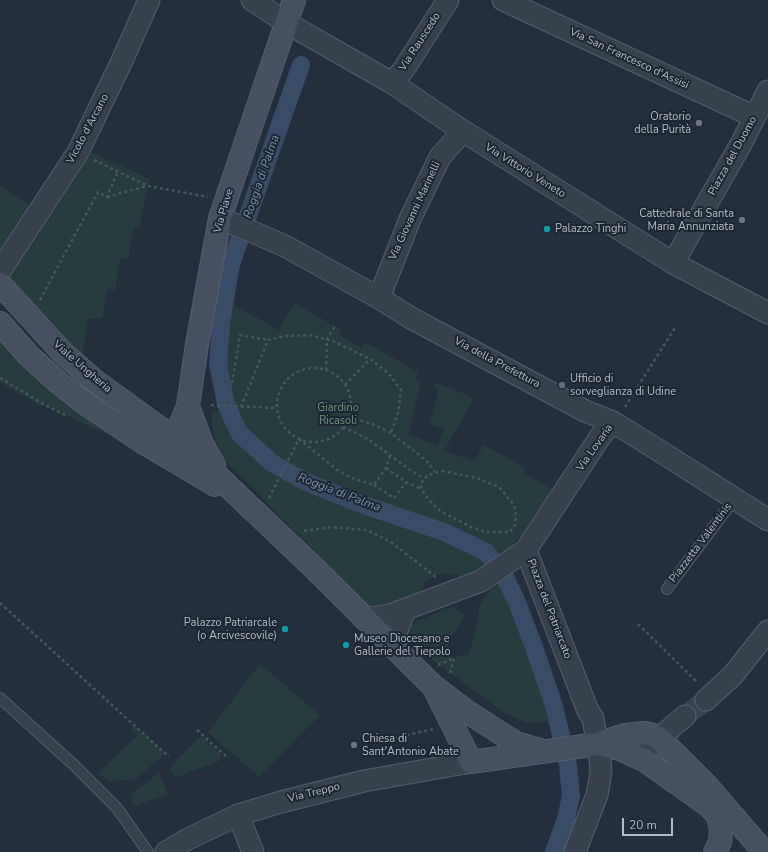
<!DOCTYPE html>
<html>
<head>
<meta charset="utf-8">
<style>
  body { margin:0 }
  #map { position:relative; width:768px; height:852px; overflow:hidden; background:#242f3e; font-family:"Nunito Sans",sans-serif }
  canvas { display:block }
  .scale { position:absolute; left:622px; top:818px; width:51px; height:18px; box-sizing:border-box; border:2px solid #b4bcc9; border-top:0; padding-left:5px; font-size:12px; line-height:14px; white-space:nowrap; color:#b4bcc9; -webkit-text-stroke:3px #1d2633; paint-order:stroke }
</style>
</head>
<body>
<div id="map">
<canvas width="768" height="852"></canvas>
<div class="scale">20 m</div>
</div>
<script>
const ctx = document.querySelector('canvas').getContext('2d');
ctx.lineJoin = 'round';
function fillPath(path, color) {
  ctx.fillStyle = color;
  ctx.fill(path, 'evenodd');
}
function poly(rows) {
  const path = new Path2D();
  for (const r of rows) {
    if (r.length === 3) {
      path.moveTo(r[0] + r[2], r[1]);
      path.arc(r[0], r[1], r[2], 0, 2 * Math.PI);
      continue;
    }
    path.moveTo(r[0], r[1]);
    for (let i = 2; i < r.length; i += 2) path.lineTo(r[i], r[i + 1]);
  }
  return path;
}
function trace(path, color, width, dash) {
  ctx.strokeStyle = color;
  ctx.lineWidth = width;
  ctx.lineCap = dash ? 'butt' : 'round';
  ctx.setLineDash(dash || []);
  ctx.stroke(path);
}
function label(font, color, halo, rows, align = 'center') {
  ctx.font = font + ' "Nunito Sans",sans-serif';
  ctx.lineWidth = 4;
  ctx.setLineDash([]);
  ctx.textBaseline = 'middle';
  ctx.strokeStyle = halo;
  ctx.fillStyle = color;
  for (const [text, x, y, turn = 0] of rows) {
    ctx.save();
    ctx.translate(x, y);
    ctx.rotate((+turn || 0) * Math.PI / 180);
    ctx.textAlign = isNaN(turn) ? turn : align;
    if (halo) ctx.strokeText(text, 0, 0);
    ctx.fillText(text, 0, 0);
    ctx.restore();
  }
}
fillPath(poly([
  [85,149,149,179,139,228,134,227,128,259,120,258,115,290,107,289,102,318,88,319,82,357,0,275],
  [0,186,34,208,0,255],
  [294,303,342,330,339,335,361,348,365,342,418,372,416,380,421,382,408,435,438,445,444,428,430,424,439,389,434,388,435,382,474,398,444,451,474,461,484,445,525,468,524,473,553,489,523,534,509,548,498,556,491,549,449,529,378,505,322,483,286,464,247,434,232,408,226,374,225,357,232,304,279,330],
  [0,337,113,435,100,432,45,405,43,407,37,404,0,382],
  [211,411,227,412,236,434,281,474,306,486,445,535,483,556,488,563,465,578,442,573,426,581,418,596,371,612,315,551,227,463,214,439],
  [502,581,533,661,551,722,526,722,506,714,407,641,406,635,410,626,414,623,448,608,456,608,465,615,453,634,446,650,454,658,468,654,474,638,480,605,488,592],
  [260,664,320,715,259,777,208,732],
  [134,725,165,753,147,770,137,778,129,780,110,781,98,774,137,736,131,728],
  [200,737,202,737,219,752,221,755,219,761,174,778,170,769,172,765],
  [159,773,168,794,133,806,132,793]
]), '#263c3f');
trace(poly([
  [301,65,231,264,221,323,218,364,226,404,239,433,272,463,306,482,358,503,444,532,486,552,504,575,517,602,535,650,554,706,568,765,571,796,566,819,554,852]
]), '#394c67', 18);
trace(poly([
  [685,716,706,700]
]), '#3a4453', 21, [21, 10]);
const lane = poly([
  [667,589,735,498],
  [0,698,75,766,117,808,148,852]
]);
const street = poly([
  [252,0,285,22,392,83,463,131,673,263,768,313],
  [503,0,755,117],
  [392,83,404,69,448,0],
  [220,218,285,246,379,298,411,318,585,411,613,422,666,455,768,520],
  [673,263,741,144,768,91],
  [0,271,78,152,121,63,149,0],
  [379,298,410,219,440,157,463,131],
  [526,550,600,437,613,422],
  [364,619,390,615,481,581,526,550,588,711,593,718,600,760,601,772,597,795,575,852],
  [391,646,405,610],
  [706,700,733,675,768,631],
  [628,752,643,749,651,745,685,716],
  [238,815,253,852],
  [166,852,186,840,238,815,281,802,364,781,471,762]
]);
const secondary = poly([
  [0,284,63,353,95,381,190,450,312,566,432,685,466,711,516,743,544,751],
  [0,323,28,355,59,383,86,404,144,443,215,485],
  [188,406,202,444,214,465],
  [157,450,168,446,175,438,188,406,197,344,220,218,294,0],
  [435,690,471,762,597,744,625,735,645,733,653,735,659,738,709,788,764,852],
  [597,744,620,749,644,760,709,806,718,816,721,829,720,842,715,852]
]);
trace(lane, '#565f6c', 12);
trace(street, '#565f6c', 23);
trace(secondary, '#565f6c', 24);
trace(poly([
  [284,88,296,92],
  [94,160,148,186,208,197],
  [107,197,147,186],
  [40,300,98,192,107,197,118,171],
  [314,405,37],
  [326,370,327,339,335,326],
  [0,378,45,405,67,416],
  [232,383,240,335,268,340],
  [345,385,370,359],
  [211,405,276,408],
  [241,407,268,340,286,336,310,335,333,341,370,359,389,374,401,390,398,413,391,433],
  [625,407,676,326],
  [349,417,375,425,391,433,427,461,435,472],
  [343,427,368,439,410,470,424,478],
  [386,468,406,482,421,489],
  [442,471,477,478,499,487,514,505,516,516,515,525,510,532,486,532,471,527,440,511,429,500,421,489,421,483,428,475,442,471],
  [374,485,394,498,406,482],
  [269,498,299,439,337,470,352,478,374,485,386,468,390,455],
  [304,531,331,527,367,530,391,542,437,578],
  [0,603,169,757],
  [638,624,697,682],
  [438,665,454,658],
  [450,673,454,659],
  [197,730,228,758],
  [389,739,434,729]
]), '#44595c', 2.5, [3, 3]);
trace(lane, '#38414e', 10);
trace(street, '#38414e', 21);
trace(secondary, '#465061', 22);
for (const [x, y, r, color] of [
  [699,123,4,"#6b7280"],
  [742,220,4,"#6b7280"],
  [547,229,4,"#0f9aa8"],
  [562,385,4,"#5c6f8a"],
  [285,629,4,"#0f9aa8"],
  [346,645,4,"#0f9aa8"],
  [354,745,4,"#6b7280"]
]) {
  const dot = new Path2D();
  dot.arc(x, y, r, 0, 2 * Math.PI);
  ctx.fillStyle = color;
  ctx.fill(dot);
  trace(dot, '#1d2633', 1.5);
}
label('11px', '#b4bcc9', '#1d2633', [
  ["Via Rauscedo",420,42,-57],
  ["Via San Francesco d'Assisi",629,59,25],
  ["Vicolo d'Arcano",88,129,-62],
  ["Piazza del Duomo",733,156,-61],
  ["Via Vittorio Veneto",525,171,32],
  ["Via Piave",224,211,-74],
  ["Via Giovanni Marinelli",415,211,-65],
  ["Via della Prefettura",497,363,28],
  ["Viale Ungheria",82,367,41],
  ["Via Lovaria",595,448,-55],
  ["Piazzetta Valentinis",701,543,-53],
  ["Piazza del Patriarcato",549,609,69],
  ["Via Treppo",314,793,-14]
]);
label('11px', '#b4bcc9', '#1d2633', [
  ["Oratorio",691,117,"right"],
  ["della Purità",691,130,"right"],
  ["Cattedrale di Santa",734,214,"right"],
  ["Maria Annunziata",734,227,"right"],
  ["Palazzo Tinghi",555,229],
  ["Ufficio di",570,379],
  ["sorveglianza di Udine",570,392],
  ["Palazzo Patriarcale",277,623,"right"],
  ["(o Arcivescovile)",277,636,"right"],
  ["Museo Diocesano e",354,639],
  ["Gallerie del Tiepolo",354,652],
  ["Chiesa di",362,739],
  ["Sant'Antonio Abate",362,752]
], 'left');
label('11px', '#6b9a76', '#1d2633', [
  ["Giardino",338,408],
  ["Ricasoli",338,421]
]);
label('italic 12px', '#7c92b1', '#1d2633', [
  ["Roggia di Palma",262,177,-71],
  ["Roggia di Palma",339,493,21]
]);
</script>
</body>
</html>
